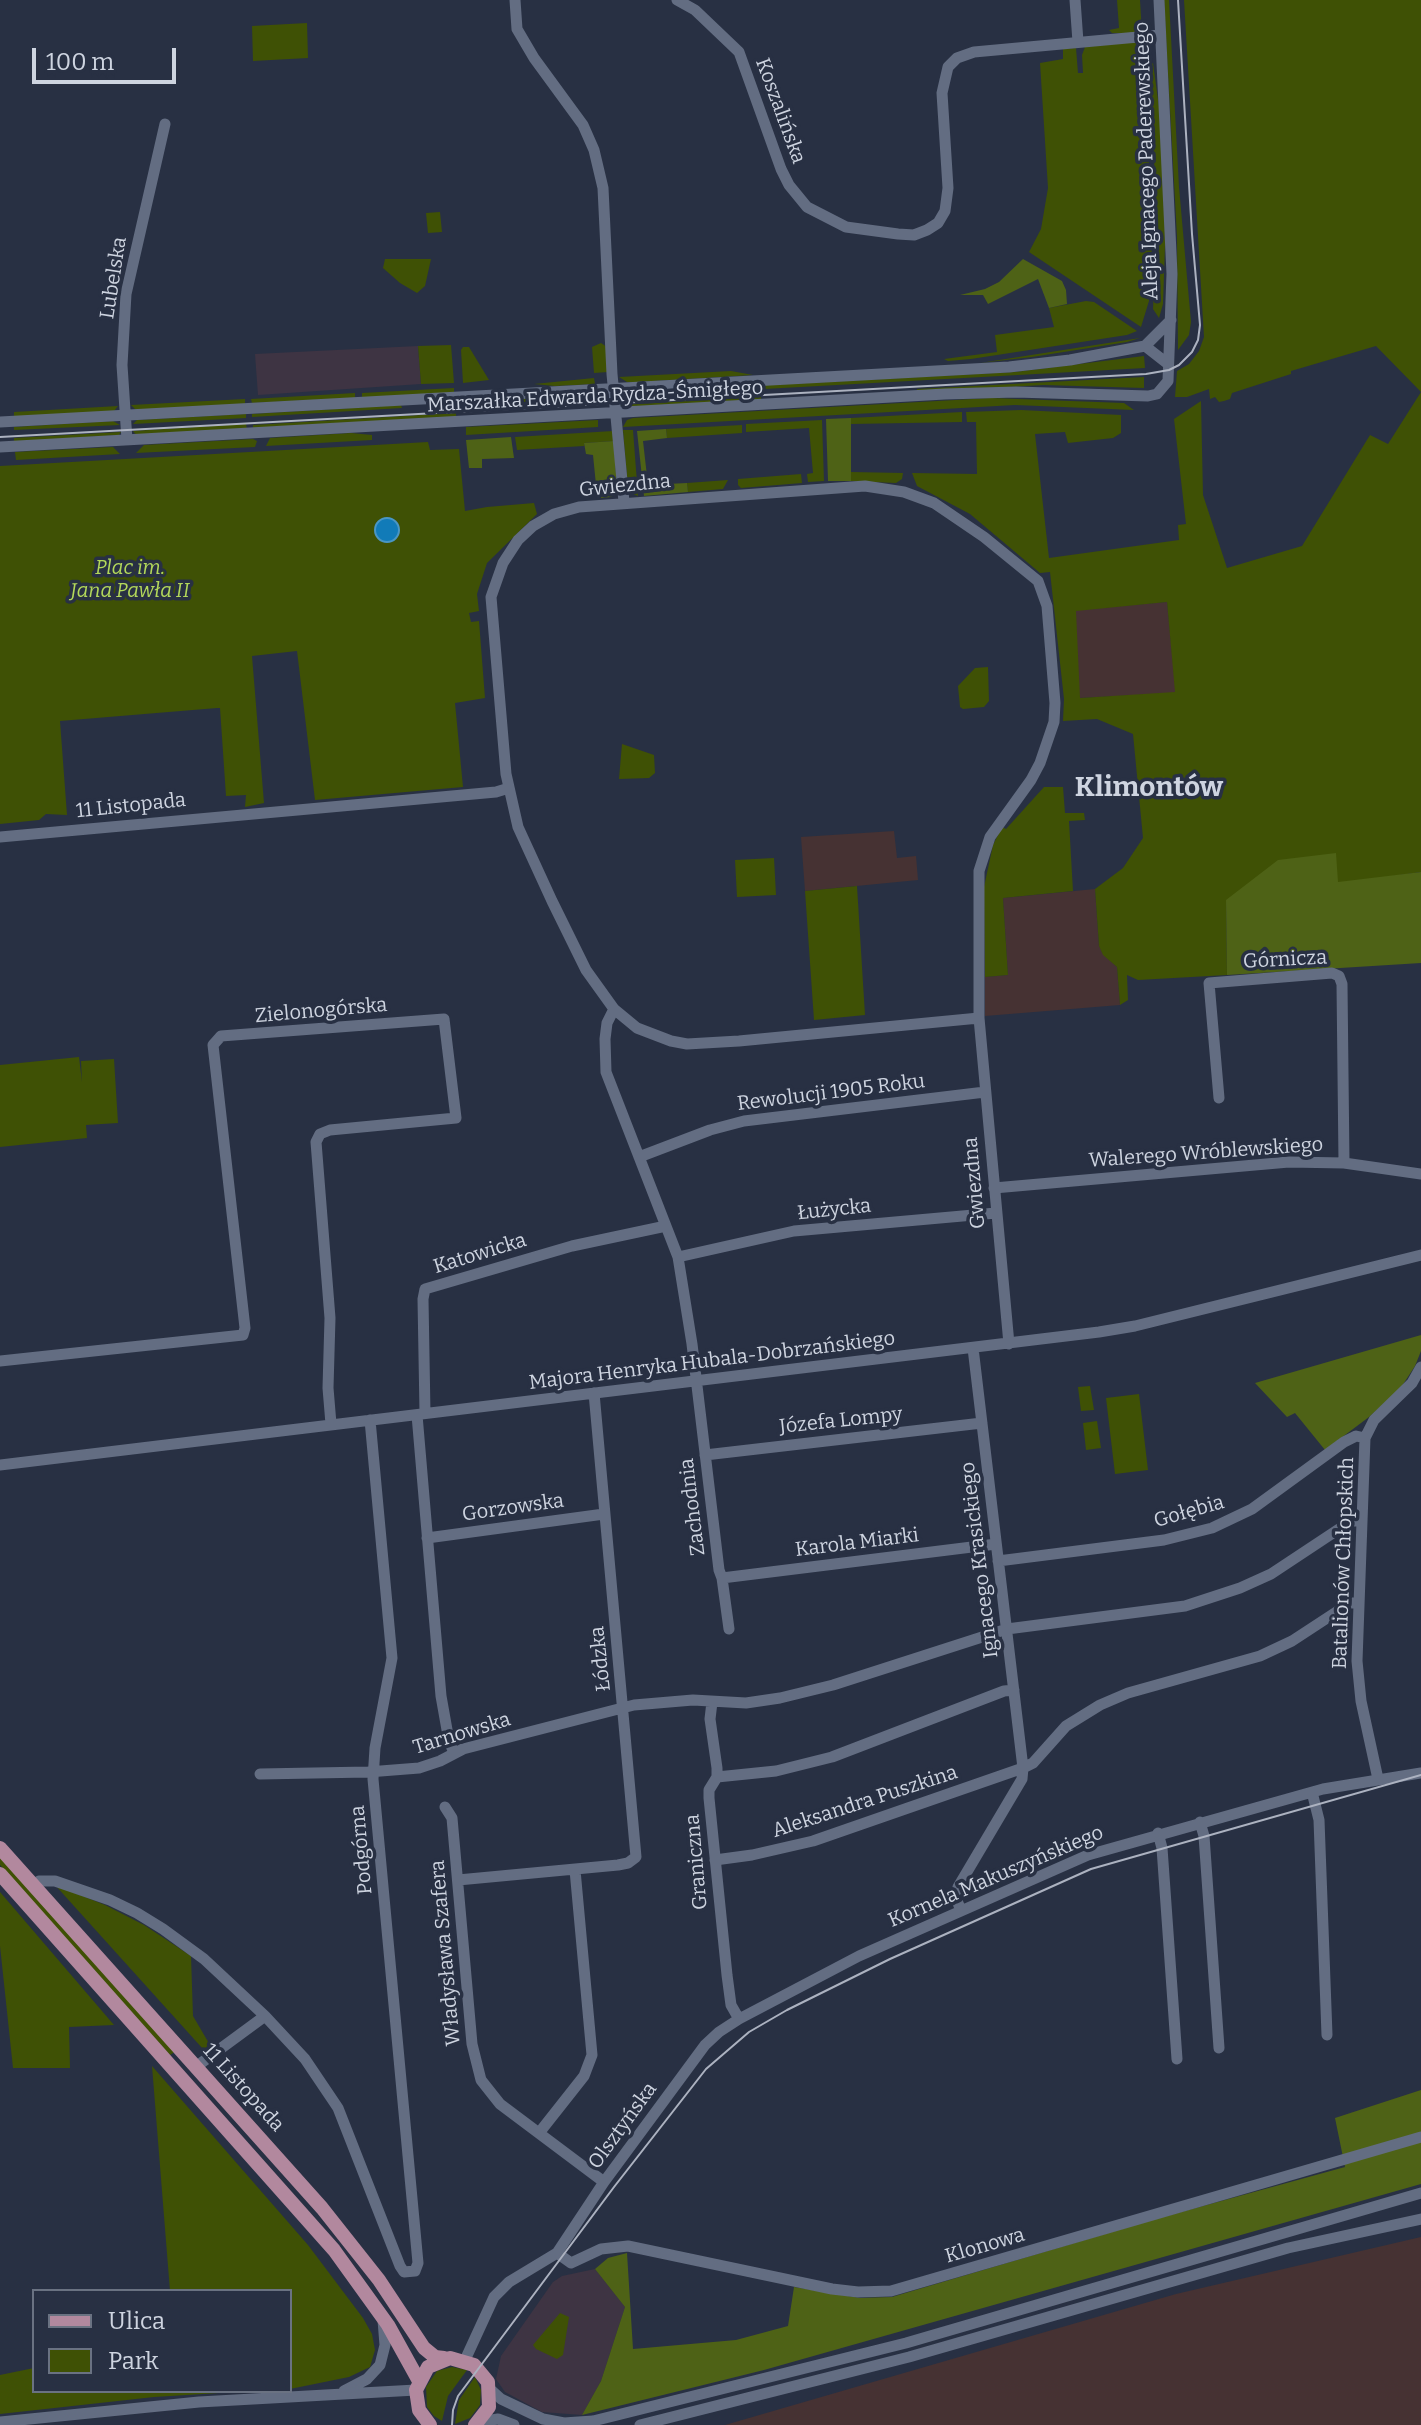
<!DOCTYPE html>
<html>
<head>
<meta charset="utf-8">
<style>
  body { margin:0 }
  #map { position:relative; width:1421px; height:2425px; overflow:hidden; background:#283043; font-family:Bitter,serif }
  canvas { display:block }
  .legend { position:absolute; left:32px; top:2289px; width:260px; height:104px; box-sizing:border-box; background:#283043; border:2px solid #6a7282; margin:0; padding:10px 14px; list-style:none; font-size:24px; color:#ced4e0 }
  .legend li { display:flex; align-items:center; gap:16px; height:40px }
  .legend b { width:40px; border:2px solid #6a7282 }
  .scale { position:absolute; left:32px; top:48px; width:144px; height:36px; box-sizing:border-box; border:4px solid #ced4e0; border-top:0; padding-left:10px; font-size:24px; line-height:28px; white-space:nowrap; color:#ced4e0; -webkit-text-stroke:6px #283043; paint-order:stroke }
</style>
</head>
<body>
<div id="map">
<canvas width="1421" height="2425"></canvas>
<ul class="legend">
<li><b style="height:10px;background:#b2889e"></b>Ulica</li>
<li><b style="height:22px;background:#3f5105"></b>Park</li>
</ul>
<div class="scale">100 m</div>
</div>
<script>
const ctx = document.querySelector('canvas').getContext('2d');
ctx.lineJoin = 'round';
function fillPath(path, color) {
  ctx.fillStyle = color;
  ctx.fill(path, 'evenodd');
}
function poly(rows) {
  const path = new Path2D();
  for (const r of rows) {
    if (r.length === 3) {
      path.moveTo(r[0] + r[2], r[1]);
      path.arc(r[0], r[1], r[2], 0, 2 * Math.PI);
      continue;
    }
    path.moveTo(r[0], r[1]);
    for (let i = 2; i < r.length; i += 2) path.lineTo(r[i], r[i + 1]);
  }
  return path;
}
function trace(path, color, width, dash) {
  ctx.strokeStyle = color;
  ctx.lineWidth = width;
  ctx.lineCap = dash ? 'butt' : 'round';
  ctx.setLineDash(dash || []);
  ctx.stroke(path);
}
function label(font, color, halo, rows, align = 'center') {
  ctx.font = font + ' Bitter,serif';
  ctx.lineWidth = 7;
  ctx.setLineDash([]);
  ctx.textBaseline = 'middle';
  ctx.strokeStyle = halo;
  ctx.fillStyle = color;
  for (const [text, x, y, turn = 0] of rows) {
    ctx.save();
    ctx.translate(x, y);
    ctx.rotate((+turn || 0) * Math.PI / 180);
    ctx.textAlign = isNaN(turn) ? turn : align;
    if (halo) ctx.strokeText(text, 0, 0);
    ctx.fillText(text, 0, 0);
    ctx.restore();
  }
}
fillPath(poly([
  [418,346,421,384,258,395,255,354],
  [595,2269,625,2307,601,2381,582,2415,542,2412,505,2392,496,2379,501,2356,553,2282,562,2276]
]), '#3e3443');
fillPath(poly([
  [1167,602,1176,693,1079,698,1075,610],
  [894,831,897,858,916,856,918,880,805,891,801,837],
  [1095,889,1099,946,1104,955,1117,967,1120,1005,985,1016,985,977,1008,975,1003,898],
  [1421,2237,1421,2425,725,2425,1176,2294]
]), '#463233');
fillPath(poly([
  [1117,0,1140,0,1142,33,1112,33,1109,30,1119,28],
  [1164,0,1169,0,1179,187,1191,322,1189,335,1178,350,1177,236],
  [1184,0,1421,0,1421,872,1226,900,1227,975,1138,980,1127,975,1128,1000,1120,1005,1117,967,1103,955,1099,946,1095,889,1123,868,1143,838,1133,734,1097,719,1063,721,1064,699,1050,572,1040,573,970,514,917,486,912,473,977,474,976,422,967,422,966,412,1021,410,1121,415,1121,433,1113,438,1068,443,1065,432,1035,434,1049,558,1179,540,1178,525,1186,524,1174,419,1201,401,1203,495,1227,568,1302,546,1370,435,1388,444,1421,392,1376,346,1291,371,1291,374,1232,393,1230,399,1224,401,1219,402,1215,397,1210,399,1209,389,1187,397,1175,397,1177,371,1189,364,1199,351,1204,337],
  [1167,602,1175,692,1080,698,1076,611],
  [307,23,308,58,253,61,252,26],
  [1142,41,1153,226,1149,301,1141,327,1029,252,1041,229,1048,188,1040,63,1063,59,1063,49,1076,48,1078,73,1083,73,1082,55,1085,47],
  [1150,63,1153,63,1160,114,1166,216,1163,304,1159,318,1153,309,1157,230],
  [440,212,442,232,428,233,426,213],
  [385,259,431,259,425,286,417,293,400,283,383,268],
  [1086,301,1094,302,1137,331,1127,335,971,359,948,361,944,359,997,352,995,335,1054,327,1049,308],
  [1140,338,1127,342,1032,357,980,363],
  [601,343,607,347,608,372,594,373,592,347],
  [451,345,454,383,421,384,418,346],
  [463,347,469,347,489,380,463,383,461,350],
  [1144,356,1145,368,619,397,624,394,695,389,1015,372],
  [731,371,753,375,636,382,627,382,619,377],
  [1144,377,1144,388,1044,385,917,392,917,389],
  [594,378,595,384,555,386,534,384],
  [454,388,454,393,362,398,362,393],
  [355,393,355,398,252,403,251,399],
  [596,394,596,398,464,405,464,402],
  [761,397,761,400,631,407,620,405],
  [991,398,1124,403,1134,410,1015,405,623,427,627,420,633,418],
  [245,399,245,404,136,410,131,405],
  [401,405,402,408,252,417,252,414],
  [118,406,114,411,14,417,14,412],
  [962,412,962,422,851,424,851,418],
  [456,413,456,417,253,428,253,425],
  [246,414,246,418,133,424,137,420],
  [598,420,598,427,466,435,466,427],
  [822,420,824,481,808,482,807,474,813,473,809,428,746,432,746,424],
  [113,421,120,425,14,430,14,427],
  [246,424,247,429,136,435,133,431],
  [742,425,742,433,667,438,666,429],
  [623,430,633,430,638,496,631,493,628,487],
  [613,431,614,441,584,443,584,446,517,450,515,437],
  [121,432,119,435,14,442,14,438],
  [351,433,372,435,372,440,266,446,270,438],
  [253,439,257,441,255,447,136,453,144,445],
  [428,442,430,450,459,449,465,511,487,507,534,503,537,514,487,563,477,594,479,611,469,613,471,622,479,621,485,698,455,703,463,787,315,800,297,651,252,656,264,803,245,807,246,795,226,796,220,708,217,708,60,721,67,815,46,814,39,820,0,824,0,466],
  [113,447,120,454,16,460,15,452],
  [851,472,903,473,902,479,896,483,851,481],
  [801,474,802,483,741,488,738,485,738,479],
  [728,480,723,489,688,492,687,483],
  [988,667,989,701,984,707,963,709,960,707,958,686,975,668],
  [622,744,654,755,655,773,649,778,619,779],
  [1044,787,1063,787,1065,813,1084,813,1085,820,1069,821,1073,891,1003,898,1008,975,985,977,984,887,993,845,1002,827,1006,829],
  [774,858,776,895,737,897,735,860],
  [857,886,865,1015,814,1020,805,891],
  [79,1057,82,1082,81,1061,114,1059,118,1123,86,1125,87,1138,0,1147,0,1065],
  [1090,1386,1094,1410,1081,1411,1078,1387],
  [1139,1394,1148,1470,1115,1474,1106,1398],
  [1097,1421,1101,1448,1086,1450,1083,1423],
  [0,1855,176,2051,170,2055,0,1865],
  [55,1885,105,1905,144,1925,191,1956,193,2016,210,2045,203,2049],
  [0,1892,114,2025,69,2027,70,2068,13,2068,0,1946],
  [152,2066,308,2245,363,2318,372,2334,375,2350,370,2367,349,2377,290,2389,290,2291,170,2291],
  [560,2313,569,2317,563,2355,557,2359,536,2349,533,2345],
  [452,2367,467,2370,448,2396,442,2421,434,2416,427,2407,426,2387,437,2371],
  [34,2368,34,2391,251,2391,154,2397,0,2414,0,2375],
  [475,2377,481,2390,480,2405,470,2418,455,2424,459,2400]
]), '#3f5105');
fillPath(poly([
  [1023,259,1062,281,1066,290,1067,304,1049,308,1038,279,988,304,983,295,960,295,985,289,999,282],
  [851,418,851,481,828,481,826,419],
  [666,429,667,438,643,441,648,485,687,483,688,492,644,496,637,431],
  [511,437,514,458,482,459,482,468,469,468,466,440],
  [614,441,617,491,611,497,601,498,599,485,596,485,593,455,586,454,584,443],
  [1336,853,1338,882,1421,872,1421,963,1227,975,1226,900,1278,860],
  [1421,1335,1421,1351,1415,1366,1400,1389,1369,1417,1325,1450,1295,1413,1287,1417,1255,1383],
  [1421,2090,1421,2184,764,2370,582,2415,601,2381,625,2307,595,2269,608,2258,627,2253,633,2349,736,2340,788,2326,794,2287,860,2298,892,2297,1152,2220,1345,2167,1335,2118]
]), '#4e6216');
const water = poly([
  [387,530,12]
]);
fillPath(water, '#117bb8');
trace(water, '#4a96c4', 2);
trace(poly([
  [515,0,517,29,534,58,583,125,594,150,603,188,612,374,624,502],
  [677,0,695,10,739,52,781,169,789,185,807,207,846,227,898,234,914,235,927,230,938,223,945,211,948,188,942,93,948,67,957,58,974,52,1160,35],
  [1075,0,1078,42],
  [1145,346,1168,364],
  [0,422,1009,367,1070,360,1145,346,1171,320],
  [127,440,122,365,126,294,165,124],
  [0,447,945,394,1016,392,1148,396,1157,394,1168,381,1172,274,1159,0],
  [0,837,496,792,509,788],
  [614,1009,607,1023,605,1039,606,1072,678,1257,692,1344,719,1570,722,1578,729,1629],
  [979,1018,739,1041,687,1044,671,1041,637,1028,614,1009,586,970,552,901,518,827,506,774,491,597,503,563,518,540,533,526,554,514,579,507,865,486,904,492,934,503,984,537,1038,581,1047,606,1055,703,1054,722,1040,763,1031,780,990,837,979,871,979,1018,1009,1344],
  [1219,1098,1209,983,1332,973,1339,976,1342,984,1344,1163],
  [639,1157,710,1130,744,1121,985,1092],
  [994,1188,1289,1162,1344,1163,1421,1174],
  [678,1257,794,1231,996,1213],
  [0,1361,243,1335,245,1328,213,1045,221,1036,444,1019,456,1118,330,1130,320,1134,316,1142,330,1318,328,1388,331,1424],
  [425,1413,423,1299,425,1289,572,1246,666,1226],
  [417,1415,441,1696,449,1741,454,1753],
  [705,1455,982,1423],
  [0,1465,1099,1332,1135,1326,1421,1255],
  [427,1538,604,1514],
  [998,1561,1164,1540,1212,1528,1252,1509,1344,1442,1356,1436,1365,1438],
  [722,1578,996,1544],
  [712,1702,710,1719,717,1768,717,1777,709,1790,709,1798,727,1975,731,2005,739,2019],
  [260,1774,368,1772,419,1768,440,1761,463,1749,634,1705,693,1700,746,1703,780,1698,833,1685,1007,1629,1185,1606,1240,1588,1271,1574,1351,1521,1362,1521],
  [717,1777,776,1771,832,1757,1004,1691,1014,1690],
  [1378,1779,1361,1701,1357,1661,1365,1438,1374,1420,1412,1383,1421,1367],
  [1312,1792,1319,1820,1327,2035],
  [445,1807,452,1818,472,2044,481,2080,500,2104,604,2182],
  [1200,1822,1204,1836,1219,2048],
  [1158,1833,1162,1848,1177,2059],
  [715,1860,752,1855,813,1841,1023,1768,973,1348],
  [458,1880,618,1865,628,1863,636,1857,594,1393],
  [33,1885,39,1881,55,1881,110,1900,137,1913,163,1929,204,1959,265,2016,305,2059,338,2108,400,2266,404,2272,415,2271,418,2263,373,1779,375,1748,392,1658,370,1420],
  [961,1910,957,1901,958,1887,1022,1779,1023,1768,1033,1763,1066,1726,1100,1705,1128,1693,1260,1656,1292,1641,1350,1603,1358,1603],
  [197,2066,265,2016],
  [539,2133,584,2076,592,2055,575,1870],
  [557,2253,571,2263,601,2249,628,2246,832,2289,858,2292,891,2291,1421,2137],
  [465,2360,494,2297,509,2282,557,2253,604,2182,705,2045,719,2032,739,2019,859,1956,1088,1855,1323,1789,1421,1773],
  [490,2389,501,2399,543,2419,564,2423,593,2421,906,2343,1421,2193],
  [344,2391,367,2379,380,2365,385,2345,383,2320],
  [0,2422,199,2402,416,2390],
  [479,2422,498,2419,514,2425],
  [640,2425,909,2357,1288,2248,1421,2219]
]), '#636d82', 11);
trace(poly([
  [0,1848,322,2208,379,2280,424,2348,435,2357,444,2358],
  [0,1874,334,2250,388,2325,419,2381],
  [430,2425,419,2410,416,2390,428,2367,450,2358,474,2365,488,2382,489,2407,475,2425]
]), '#b2889e', 14);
trace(poly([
  [0,437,1146,374,1169,370,1179,365,1192,352,1198,340,1200,325,1192,234,1178,0],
  [452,2425,453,2410,458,2396,614,2187,706,2069,749,2032,787,2010,890,1959,1091,1869,1421,1775]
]), '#acb2c0', 2);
label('20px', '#ced4e0', '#283043', [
  ["Koszalińska",780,111,70],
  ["Aleja Ignacego Paderewskiego",1147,161,-92],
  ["Lubelska",114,278,-81],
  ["Marszałka Edwarda Rydza-Śmigłego",595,397,-3],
  ["Gwiezdna",625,486,-6],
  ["11 Listopada",131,806,-6],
  ["Górnicza",1285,960,-3],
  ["Zielonogórska",321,1011,-5],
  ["Rewolucji 1905 Roku",831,1093,-7],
  ["Walerego Wróblewskiego",1206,1153,-4],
  ["Gwiezdna",975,1183,-95],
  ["Łużycka",834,1210,-6],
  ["Katowicka",480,1254,-17],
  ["Majora Henryka Hubala-Dobrzańskiego",712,1361,-7],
  ["Józefa Lompy",841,1421,-6],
  ["Zachodnia",693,1507,-97],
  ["Gorzowska",513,1508,-8],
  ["Gołębia",1189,1512,-16],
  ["Karola Miarki",857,1543,-7],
  ["Ignacego Krasickiego",980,1560,-97],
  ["Batalionów Chłopskich",1344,1563,-88],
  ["Łódzka",601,1659,-96],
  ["Tarnowska",462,1734,-17],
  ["Aleksandra Puszkina",865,1802,-18],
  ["Podgórna",362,1850,-95],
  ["Graniczna",697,1862,-95],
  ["Kornela Makuszyńskiego",996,1877,-23],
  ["Władysława Szafera",446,1953,-95],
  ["11 Listopada",243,2088,48],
  ["Olsztyńska",623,2126,-54],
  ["Klonowa",985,2246,-16]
]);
label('italic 20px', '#b3d85a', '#283043', [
  ["Plac im.",130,568],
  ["Jana Pawła II",130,591]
]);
label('bold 28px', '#ced4e0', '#283043', [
  ["Klimontów",1149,788]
]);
</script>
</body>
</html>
